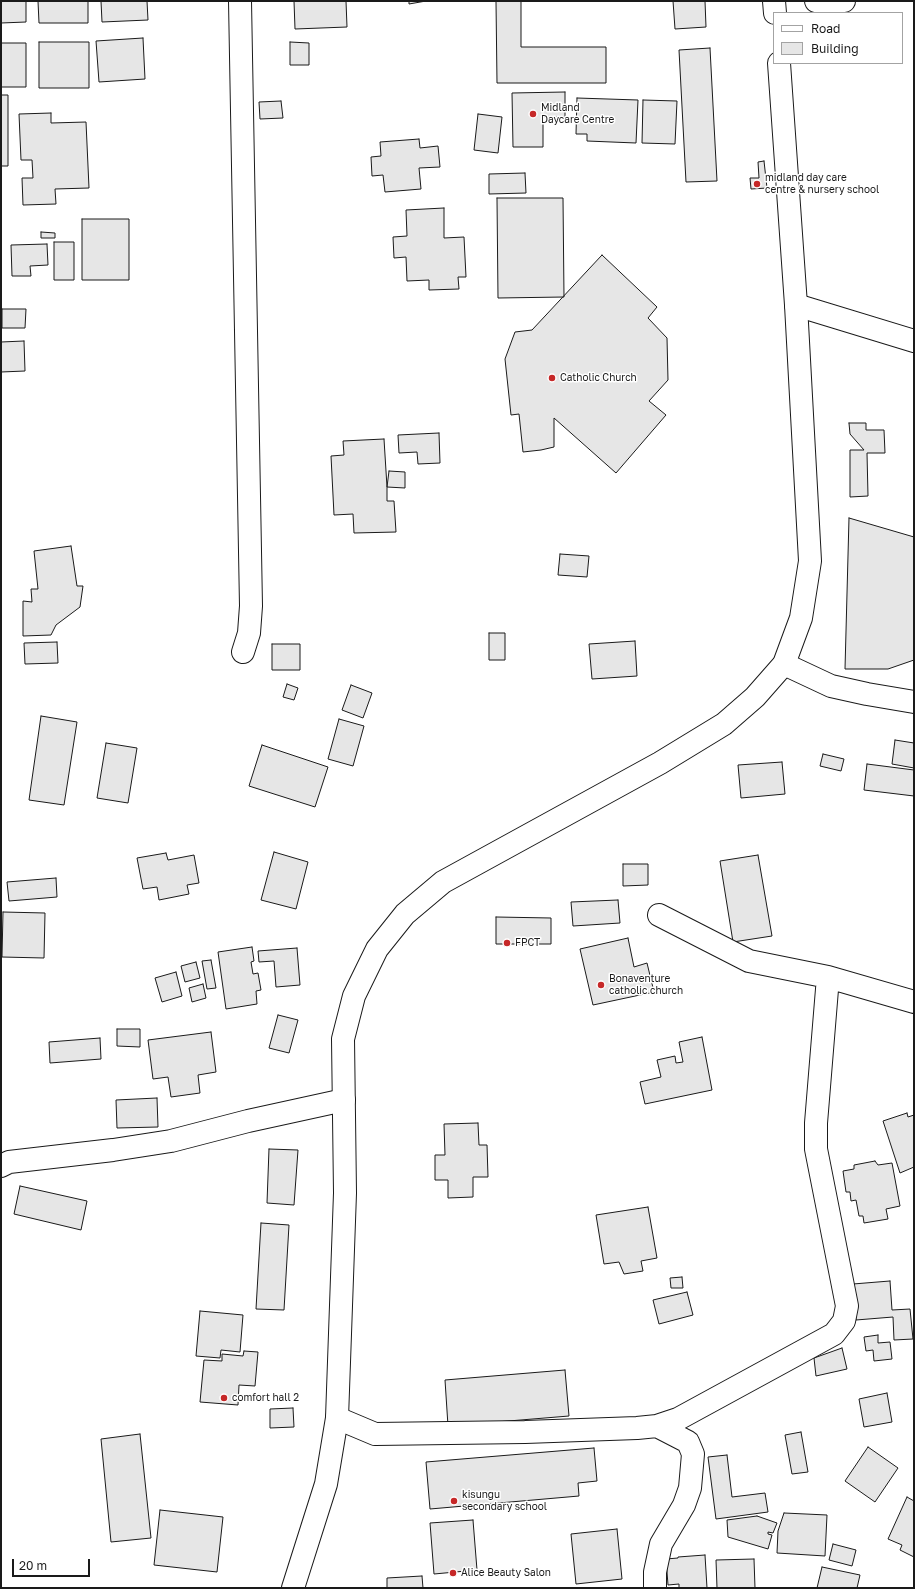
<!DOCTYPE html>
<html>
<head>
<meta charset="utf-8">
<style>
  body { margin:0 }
  #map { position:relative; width:915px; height:1589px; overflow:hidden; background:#fff; font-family:"Golos Text",sans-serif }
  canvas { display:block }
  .frame { position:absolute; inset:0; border:2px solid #1a1a1a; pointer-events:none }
  .legend { position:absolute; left:773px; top:12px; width:130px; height:52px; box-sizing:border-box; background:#fff; border:1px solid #a3a3a3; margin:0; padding:5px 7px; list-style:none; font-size:12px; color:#1a1a1a }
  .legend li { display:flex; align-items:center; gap:8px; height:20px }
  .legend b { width:20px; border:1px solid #a3a3a3 }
  .scale { position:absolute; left:12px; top:1559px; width:78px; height:18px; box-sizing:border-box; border:2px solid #1a1a1a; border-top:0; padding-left:5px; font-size:12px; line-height:14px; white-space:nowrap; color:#1a1a1a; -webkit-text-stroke:3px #fff; paint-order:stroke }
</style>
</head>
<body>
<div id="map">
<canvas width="915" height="1589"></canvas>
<div class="frame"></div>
<ul class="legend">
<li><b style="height:5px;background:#fff"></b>Road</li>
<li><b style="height:11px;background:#e6e6e6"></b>Building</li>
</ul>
<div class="scale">20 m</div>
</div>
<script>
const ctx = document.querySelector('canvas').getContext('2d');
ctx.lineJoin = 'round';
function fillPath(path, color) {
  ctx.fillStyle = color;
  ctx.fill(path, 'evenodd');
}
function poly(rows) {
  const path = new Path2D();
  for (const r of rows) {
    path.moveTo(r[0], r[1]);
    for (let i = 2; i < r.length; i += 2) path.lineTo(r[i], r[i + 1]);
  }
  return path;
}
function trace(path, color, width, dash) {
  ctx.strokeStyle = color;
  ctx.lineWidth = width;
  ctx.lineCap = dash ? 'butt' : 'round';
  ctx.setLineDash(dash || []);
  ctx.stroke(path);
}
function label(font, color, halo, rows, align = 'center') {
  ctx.font = font + ' "Golos Text",sans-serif';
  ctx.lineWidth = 3;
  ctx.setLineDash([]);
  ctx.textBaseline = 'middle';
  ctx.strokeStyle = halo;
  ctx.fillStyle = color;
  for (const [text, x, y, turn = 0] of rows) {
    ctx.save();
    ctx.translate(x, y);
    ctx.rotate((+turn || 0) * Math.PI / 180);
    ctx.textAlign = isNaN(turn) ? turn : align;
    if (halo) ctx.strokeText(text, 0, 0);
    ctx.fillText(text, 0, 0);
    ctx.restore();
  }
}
const building = poly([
  [1,1,26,1,26,22,1,23,1,1],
  [38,1,88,1,88,23,39,23,38,1],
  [101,1,147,1,148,20,102,22,101,1],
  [294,1,346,1,347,27,295,29,294,1],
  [409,1,426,1,409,4,409,1],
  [496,1,521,1,521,47,606,47,606,83,497,83,496,1],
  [673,1,705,1,706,27,675,29,673,1],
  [143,38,145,79,99,82,96,41,143,38],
  [39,42,89,42,89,88,39,88,39,42],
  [290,42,309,43,309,65,290,65,290,42],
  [1,43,26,43,26,87,1,87,1,43],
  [710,48,717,181,686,182,679,50,710,48],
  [565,92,565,117,543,117,543,147,513,147,512,93,565,92],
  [1,95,8,95,8,166,1,166,1,95],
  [577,98,638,100,636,143,587,141,587,134,576,134,577,98],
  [643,100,677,101,675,144,642,143,643,100],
  [281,101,283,118,260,119,259,102,281,101],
  [51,113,51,123,86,122,89,188,55,189,56,204,23,205,22,178,33,178,32,160,21,160,19,114,51,113],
  [478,114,502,117,498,153,474,150,478,114],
  [419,139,420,148,438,146,440,167,419,168,421,189,385,192,383,175,372,176,371,157,381,156,380,142,419,139],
  [764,161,767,188,751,189,750,178,759,178,758,162,764,161],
  [525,173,526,193,489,194,489,174,525,173],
  [497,198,563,198,564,297,498,298,497,198],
  [444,208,444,238,464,237,466,277,458,277,459,289,429,290,429,280,407,281,406,257,394,258,393,237,407,236,406,210,444,208],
  [82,219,129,219,129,280,82,280,82,219],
  [41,232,55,233,55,238,41,238,41,232],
  [54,242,74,242,74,280,54,280,54,242],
  [47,244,48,265,30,266,31,276,12,276,11,245,47,244],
  [602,255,657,307,648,318,667,338,668,380,649,401,666,415,616,473,554,418,554,447,541,450,523,452,519,414,511,415,505,359,515,332,532,330,602,255],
  [2,309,26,309,25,328,2,328,2,309],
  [24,341,25,371,1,372,1,342,24,341],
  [849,423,866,423,866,430,884,430,885,453,867,453,868,496,850,497,850,450,864,450,850,434,849,423],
  [439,433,440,463,418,464,417,452,399,453,398,435,439,433],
  [384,439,387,487,387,501,394,501,396,532,354,533,353,514,334,515,331,456,344,455,343,441,384,439],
  [389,471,405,472,405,488,387,487,389,471],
  [849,518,914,537,914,660,888,669,845,669,849,518],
  [71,546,77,586,83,586,80,607,56,625,51,635,23,636,23,601,32,602,31,589,38,589,34,551,71,546],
  [560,554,589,556,587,577,558,575,560,554],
  [489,633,505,633,505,660,489,660,489,633],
  [635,641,637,676,592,679,589,644,635,641],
  [57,642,58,663,25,664,24,643,57,642],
  [272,644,300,644,300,670,272,670,272,644],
  [287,684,298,688,294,700,283,697,287,684],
  [351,685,372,693,363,718,342,710,351,685],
  [41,716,77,722,64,805,29,800,41,716],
  [339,719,364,726,353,766,328,759,339,719],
  [895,740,914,743,914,768,892,764,895,740],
  [106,743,137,748,128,803,97,798,106,743],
  [262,745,328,767,315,807,249,786,262,745],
  [823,754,844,759,841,771,820,766,823,754],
  [782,762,785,794,741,798,738,765,782,762],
  [867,764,914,770,914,796,864,790,867,764],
  [274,852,308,862,296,909,261,900,274,852],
  [166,853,168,860,194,855,199,883,187,885,189,894,159,900,157,887,143,889,137,858,166,853],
  [758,855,772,936,733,942,720,861,758,855],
  [623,864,648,864,648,885,623,886,623,864],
  [56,878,57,897,9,901,7,882,56,878],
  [618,900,620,923,573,926,571,902,618,900],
  [3,912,45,913,44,958,2,957,3,912],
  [496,917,551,918,551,944,496,944,496,917],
  [628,938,634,967,647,963,654,992,593,1005,580,949,628,938],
  [252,947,254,961,251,962,253,974,258,973,261,990,256,991,257,1004,226,1009,218,952,252,947],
  [297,948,300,985,276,987,274,961,259,962,258,951,297,948],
  [211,960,216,988,207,989,202,961,211,960],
  [196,962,200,978,185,982,181,966,196,962],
  [176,972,182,996,162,1002,155,978,176,972],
  [203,984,206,998,192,1002,189,988,203,984],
  [278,1015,298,1020,289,1053,269,1048,278,1015],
  [117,1029,140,1029,140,1047,117,1046,117,1029],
  [211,1032,216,1072,198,1075,200,1093,171,1097,168,1077,153,1079,148,1040,211,1032],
  [702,1037,712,1090,645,1104,640,1082,661,1077,657,1060,675,1056,676,1063,683,1062,679,1042,702,1037],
  [100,1038,101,1059,50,1063,49,1042,100,1038],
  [157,1098,158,1127,117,1128,116,1100,157,1098],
  [907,1113,908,1117,914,1115,914,1167,900,1173,883,1121,907,1113],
  [478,1123,479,1145,487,1145,488,1177,473,1177,473,1197,448,1198,448,1180,435,1180,435,1155,445,1155,444,1124,478,1123],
  [269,1149,298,1150,294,1205,267,1203,269,1149],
  [875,1161,878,1165,892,1163,900,1206,886,1209,888,1219,864,1223,863,1216,859,1216,856,1200,851,1201,850,1192,846,1192,843,1171,854,1169,854,1165,875,1161],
  [20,1186,87,1201,81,1230,14,1214,20,1186],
  [648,1207,657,1258,641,1261,643,1271,624,1274,619,1262,604,1264,596,1215,648,1207],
  [261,1223,289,1225,284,1310,256,1309,261,1223],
  [682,1277,683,1288,671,1288,670,1278,682,1277],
  [890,1281,892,1310,910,1309,913,1339,894,1340,893,1317,856,1320,853,1284,890,1281],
  [687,1292,693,1315,659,1324,653,1300,687,1292],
  [200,1311,243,1315,240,1352,221,1350,220,1358,196,1356,200,1311],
  [878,1335,878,1343,890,1342,892,1359,874,1361,873,1350,866,1351,864,1337,878,1335],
  [842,1348,847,1369,816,1376,814,1358,842,1348],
  [244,1351,258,1352,255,1386,239,1385,238,1405,200,1402,204,1360,222,1361,222,1354,243,1356,244,1351],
  [565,1370,569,1416,448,1426,445,1380,565,1370],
  [887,1393,892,1422,864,1427,859,1399,887,1393],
  [293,1408,294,1427,270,1428,270,1409,293,1408],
  [801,1432,808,1472,792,1474,785,1435,801,1432],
  [140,1434,151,1538,111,1542,101,1439,140,1434],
  [868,1447,898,1468,875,1502,845,1481,868,1447],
  [594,1448,597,1481,578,1483,579,1496,430,1509,426,1462,594,1448],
  [727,1455,732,1497,765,1493,768,1512,716,1519,708,1457,727,1455],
  [907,1497,914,1501,914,1557,900,1550,902,1545,888,1539,907,1497],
  [160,1510,223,1517,217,1572,154,1565,160,1510],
  [784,1513,827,1515,825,1556,777,1553,778,1531,784,1513],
  [757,1516,777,1523,773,1533,768,1532,768,1534,772,1535,768,1549,728,1537,727,1520,757,1516],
  [473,1520,477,1570,434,1574,430,1523,473,1520],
  [617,1529,622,1579,576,1584,571,1534,617,1529],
  [833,1544,856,1550,852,1566,829,1560,833,1544],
  [705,1555,707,1588,679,1588,679,1584,668,1585,666,1559,678,1558,678,1557,705,1555],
  [754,1559,755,1588,717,1588,716,1560,754,1559],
  [822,1567,860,1575,857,1588,817,1588,822,1567],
  [422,1576,423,1588,387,1588,387,1578,422,1576]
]);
fillPath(building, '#e6e6e6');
trace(building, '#1a1a1a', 1);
const street = poly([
  [240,1,251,606,249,633,243,652],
  [816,1,828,4,844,1],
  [796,305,914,341],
  [784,664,831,686,867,694,914,702],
  [659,915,749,961,828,977,914,1002],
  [1,1166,9,1162,113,1150,171,1141,248,1121,344,1100],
  [337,1418,375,1434,525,1432,637,1428,657,1426,678,1419,834,1334,844,1321,847,1306,816,1149,816,1123,828,977],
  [655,1588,655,1572,661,1544,684,1505,690,1488,693,1454,688,1442,657,1426]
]);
const secondary = poly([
  [774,1,775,13],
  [293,1588,326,1484,337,1418,345,1193,343,1039,354,996,377,949,405,914,443,882,660,763,724,724,755,697,784,664,801,618,810,561,796,305,779,63]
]);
trace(street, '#1a1a1a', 24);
trace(secondary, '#1a1a1a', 24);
trace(street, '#fff', 22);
trace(secondary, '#fff', 22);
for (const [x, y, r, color] of [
  [533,114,4,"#c62828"],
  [757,184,4,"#c62828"],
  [552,378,4,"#c62828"],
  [507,943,4,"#c62828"],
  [601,985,4,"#c62828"],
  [224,1398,4,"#c62828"],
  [454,1501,4,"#c62828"],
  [453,1573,4,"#c62828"]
]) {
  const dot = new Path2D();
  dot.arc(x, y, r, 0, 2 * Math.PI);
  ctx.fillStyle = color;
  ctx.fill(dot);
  trace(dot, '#fff', 1.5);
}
label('10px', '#1a1a1a', '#fff', [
  ["Midland",541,108],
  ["Daycare Centre",541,120],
  ["midland day care",765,178],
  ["centre & nursery school",765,190],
  ["Catholic Church",560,378],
  ["FPCT",515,943],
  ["Bonaventure",609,979],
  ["catholic church",609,991],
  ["comfort hall 2",232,1398],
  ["kisungu",462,1495],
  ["secondary school",462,1507],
  ["Alice Beauty Salon",461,1573]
], 'left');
</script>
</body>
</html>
